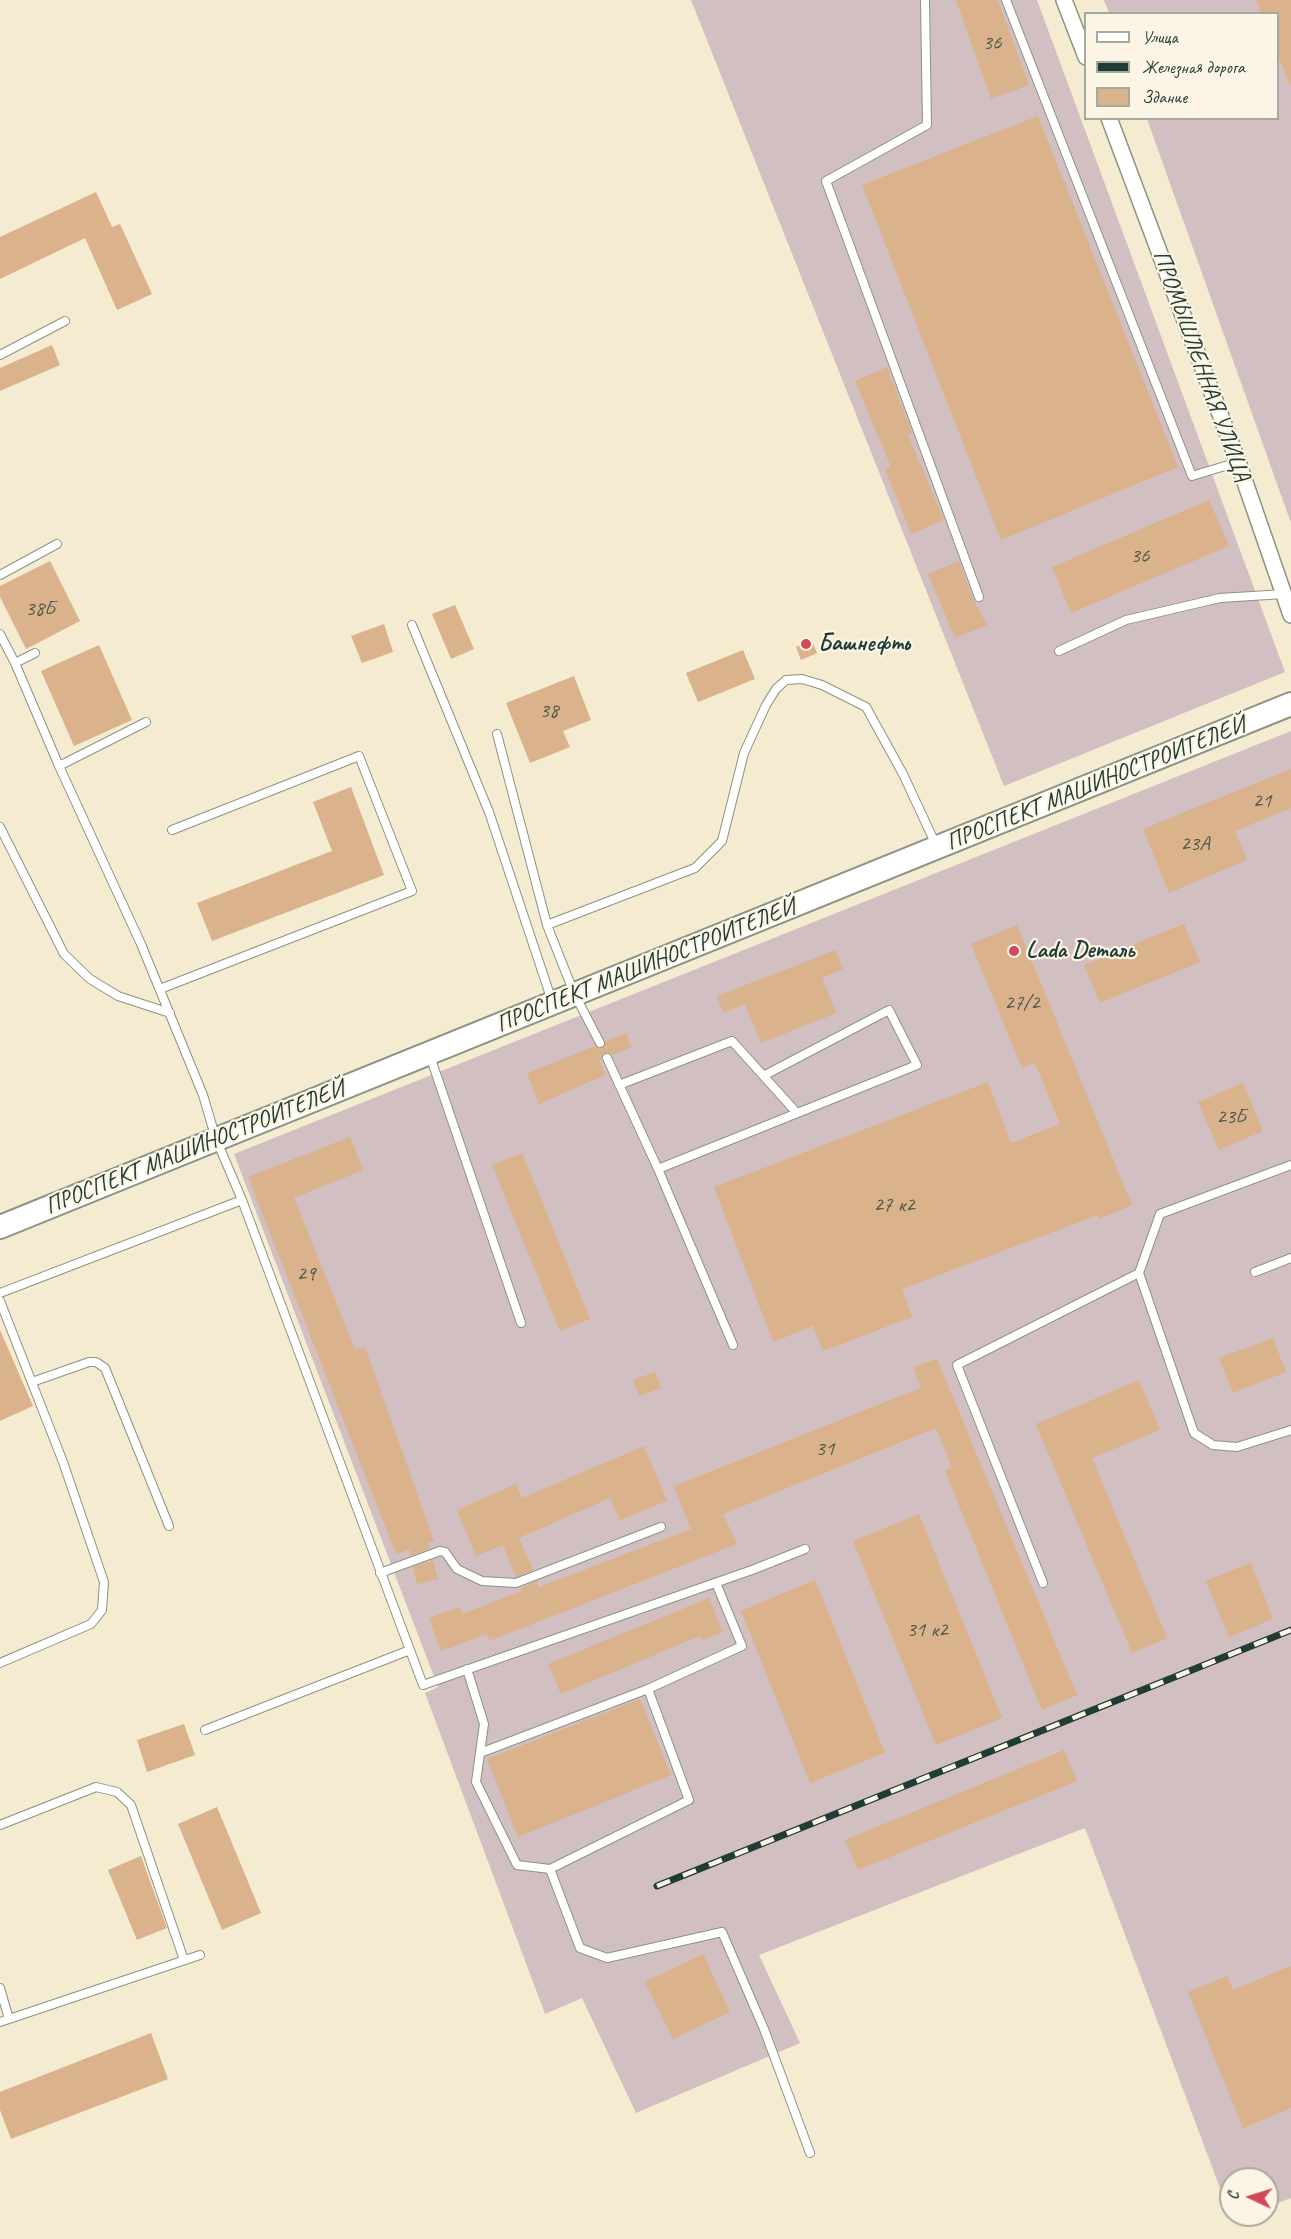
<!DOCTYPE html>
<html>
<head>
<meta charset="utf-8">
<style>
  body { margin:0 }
  #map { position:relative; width:1291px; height:2239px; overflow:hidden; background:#f4ebd1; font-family:Caveat,sans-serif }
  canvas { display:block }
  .legend { position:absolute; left:1084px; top:12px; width:195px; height:108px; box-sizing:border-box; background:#fcf5e5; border:2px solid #a4ab9e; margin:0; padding:8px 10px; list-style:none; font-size:18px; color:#1f3d34 }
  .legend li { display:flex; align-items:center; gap:12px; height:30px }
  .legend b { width:30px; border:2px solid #a4ab9e }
  .north { position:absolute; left:1219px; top:2167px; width:60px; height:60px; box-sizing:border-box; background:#fcf5e5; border:2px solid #a4ab9e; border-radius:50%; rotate:274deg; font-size:16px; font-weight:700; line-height:24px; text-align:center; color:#1f3d34 }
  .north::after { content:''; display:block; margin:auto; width:21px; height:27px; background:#d1495b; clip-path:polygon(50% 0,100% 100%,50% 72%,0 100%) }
</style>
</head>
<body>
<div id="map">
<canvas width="1291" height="2239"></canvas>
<ul class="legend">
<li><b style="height:8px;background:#fff"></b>Улица</li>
<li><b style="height:8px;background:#1f3d34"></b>Железная дорога</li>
<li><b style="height:16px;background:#dab28c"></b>Здание</li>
</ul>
<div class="north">С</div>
</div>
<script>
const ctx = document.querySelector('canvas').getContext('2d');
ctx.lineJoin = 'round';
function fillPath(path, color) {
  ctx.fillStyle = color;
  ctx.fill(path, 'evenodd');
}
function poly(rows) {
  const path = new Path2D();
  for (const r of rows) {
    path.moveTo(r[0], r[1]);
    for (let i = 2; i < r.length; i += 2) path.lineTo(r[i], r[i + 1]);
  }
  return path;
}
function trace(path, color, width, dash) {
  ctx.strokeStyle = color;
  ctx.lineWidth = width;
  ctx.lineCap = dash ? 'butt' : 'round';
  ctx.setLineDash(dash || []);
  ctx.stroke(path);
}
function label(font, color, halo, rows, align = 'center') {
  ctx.font = font + ' Caveat,sans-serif';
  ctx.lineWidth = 4.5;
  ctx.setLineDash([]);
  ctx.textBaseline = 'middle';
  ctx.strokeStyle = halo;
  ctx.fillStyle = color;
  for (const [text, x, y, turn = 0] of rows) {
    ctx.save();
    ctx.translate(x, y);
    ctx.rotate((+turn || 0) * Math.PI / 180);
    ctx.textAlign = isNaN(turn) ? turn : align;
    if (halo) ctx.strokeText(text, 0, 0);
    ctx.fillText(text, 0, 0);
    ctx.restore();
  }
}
fillPath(poly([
  [691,0,1037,0,1285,672,1004,786],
  [1104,0,1291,0,1291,523,1147,119,1278,118,1278,14,1109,13],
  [1291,731,1291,2198,1267,2207,1267,2179,1231,2179,1231,2215,1246,2215,1232,2220,1085,1828,759,1955,800,2043,636,2113,582,1998,545,2014,425,1693,438,1687,234,1154]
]), '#d2bfc1');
fillPath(poly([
  [956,0,998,0,1029,85,991,99],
  [1256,0,1291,0,1291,87,1278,56,1278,14,1261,14],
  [1038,116,1178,467,1001,540,862,185],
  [96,192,112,227,120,224,152,294,117,310,85,238,0,279,0,237],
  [52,345,60,365,0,391,0,368],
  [887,367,912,433,908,435,944,520,911,534,885,469,891,467,855,381],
  [1209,500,1229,546,1071,613,1052,567],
  [50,561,80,621,26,649,0,597,0,586],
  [959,561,973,599,987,625,955,638,928,574],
  [455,605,474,649,451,659,432,614],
  [384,624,393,652,362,663,351,636],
  [812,641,817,653,801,660,796,647],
  [99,645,132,720,74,746,41,671],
  [743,650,755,679,698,702,686,673],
  [574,676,591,720,563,731,570,747,530,763,506,703],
  [1291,769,1291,808,1235,831,1247,860,1169,893,1143,829],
  [351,787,384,875,212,941,197,903,332,851,313,802],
  [1184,924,1200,962,1100,1003,1084,965],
  [1017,925,1132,1205,1099,1219,1098,1215,902,1289,912,1317,823,1351,813,1326,773,1342,714,1187,988,1082,1011,1143,1060,1124,1035,1063,1022,1068,971,944],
  [836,950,843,969,822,978,836,1013,761,1043,745,1004,723,1013,717,996],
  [626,1033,632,1047,612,1055,608,1052,603,1054,600,1061,605,1075,539,1104,527,1073,595,1046,602,1049,606,1041],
  [1243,1083,1263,1131,1219,1150,1198,1102],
  [350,1137,363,1170,294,1198,355,1350,365,1347,434,1541,428,1543,430,1548,410,1556,409,1549,396,1554,248,1177],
  [522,1153,590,1319,560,1331,492,1165],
  [0,1330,33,1406,0,1421],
  [1273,1338,1286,1372,1233,1393,1219,1358],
  [937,1359,1077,1695,1042,1710,945,1471,952,1468,936,1428,723,1514,737,1544,489,1641,487,1634,441,1651,429,1618,460,1607,462,1614,522,1591,521,1588,537,1581,539,1587,691,1529,674,1486,921,1388,913,1367],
  [655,1372,661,1388,639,1396,633,1380],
  [1139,1380,1160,1430,1092,1458,1167,1638,1132,1653,1036,1424],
  [644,1446,667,1501,620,1520,610,1498,519,1538,533,1570,516,1577,503,1545,476,1556,457,1510,516,1484,522,1498],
  [919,1514,1002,1718,936,1745,853,1541],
  [433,1560,438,1579,417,1584,413,1567],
  [1251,1563,1273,1619,1229,1637,1206,1581],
  [815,1580,885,1753,810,1783,741,1611],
  [709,1598,723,1632,702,1640,700,1636,561,1694,548,1664],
  [640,1699,671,1775,518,1837,487,1759],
  [184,1724,195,1755,147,1772,137,1740],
  [1064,1750,1077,1781,858,1870,845,1840],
  [217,1807,261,1913,222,1930,178,1824],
  [141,1856,167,1928,137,1940,108,1870],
  [703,1954,730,2012,673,2039,645,1982],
  [1291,1966,1291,2108,1243,2128,1188,1992,1227,1976,1233,1990],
  [151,2033,168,2079,11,2139,0,2110,0,2092]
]), '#dab28c');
const lane = poly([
  [925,0,927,125,826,181,979,597],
  [1006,0,1192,476,1238,462],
  [0,355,65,321],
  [0,575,57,544],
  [412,625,489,812,552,1001],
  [0,634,15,663,59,766],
  [1059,651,1126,620,1220,598,1284,594],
  [15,663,35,653],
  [146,722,59,766,141,944,203,1095,216,1139,242,1200,423,1685,752,1570,805,1549],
  [497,734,547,925,574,993,600,1043],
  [0,827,64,954,90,979,118,996,170,1013],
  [547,925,695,868,722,841,744,753,766,705,776,689,786,680,802,679,822,685,866,707,903,774,936,845],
  [160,989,412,891,359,756,172,830],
  [430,1056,521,1323],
  [607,1058,658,1169,917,1065,889,1010,765,1075],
  [619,1085,732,1041,796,1112],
  [1291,1165,1160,1214,1139,1273,1194,1433,1213,1445,1237,1447,1291,1430],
  [658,1169,733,1345],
  [1255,1272,1291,1258],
  [0,1293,242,1200],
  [0,1301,63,1462,104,1582,102,1610,91,1624,0,1663],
  [32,1382,89,1362,96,1362,105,1368,169,1526],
  [380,1573,440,1551,445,1552,457,1569,482,1581,516,1583,661,1527],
  [1043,1583,957,1365,1139,1273],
  [467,1669,484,1724,476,1782,517,1865,550,1869,580,1948,607,1958,722,1932,764,2029,810,2153],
  [648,1689,742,1646,716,1583],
  [205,1730,410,1650],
  [480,1753,648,1689,689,1800,550,1869],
  [0,1825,96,1787,117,1792,131,1805,184,1960],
  [0,1988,9,2019,0,2022],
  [9,2019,200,1955]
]);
const street = poly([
  [1064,0,1086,57],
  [1109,118,1238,462,1291,615]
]);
const primary = poly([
  [0,1227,1291,704]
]);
trace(lane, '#8a9482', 10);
trace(street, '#8a9482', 18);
trace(primary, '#8a9482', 26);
trace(lane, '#fff', 8);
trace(street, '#fff', 15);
trace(primary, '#fff', 22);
const rail = poly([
  [657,1886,1291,1630]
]);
trace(rail, '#1f3d34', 7);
trace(rail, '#fcf5e5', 4.5, [14]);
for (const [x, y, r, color] of [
  [806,644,6,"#d1495b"],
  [1014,951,6,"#d1495b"]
]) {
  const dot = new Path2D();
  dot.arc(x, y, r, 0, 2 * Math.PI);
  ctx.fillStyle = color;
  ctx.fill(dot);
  trace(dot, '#fcf5e5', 2);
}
label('21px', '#4e5a4a', null, [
  ["36",992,43],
  ["36",1140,556],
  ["38Б",40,609],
  ["38",549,711],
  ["21",1262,801],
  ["23А",1195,844],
  ["27/2",1022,1003],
  ["23Б",1231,1117],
  ["27 к2",894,1205],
  ["29",306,1274],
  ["31",825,1449],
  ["31 к2",927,1630]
]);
label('24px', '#1f3d34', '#fcf5e5', [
  ["ПРОМЫШЛЕННАЯ УЛИЦА",1201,366,70],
  ["ПРОСПЕКТ МАШИНОСТРОИТЕЛЕЙ",1096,784,-22],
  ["ПРОСПЕКТ МАШИНОСТРОИТЕЛЕЙ",646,966,-22],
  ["ПРОСПЕКТ МАШИНОСТРОИТЕЛЕЙ",195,1148,-22]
]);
label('bold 24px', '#1f3d34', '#fcf5e5', [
  ["Башнефть",818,644],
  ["Lada Dеталь",1026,951]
], 'left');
</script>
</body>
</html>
